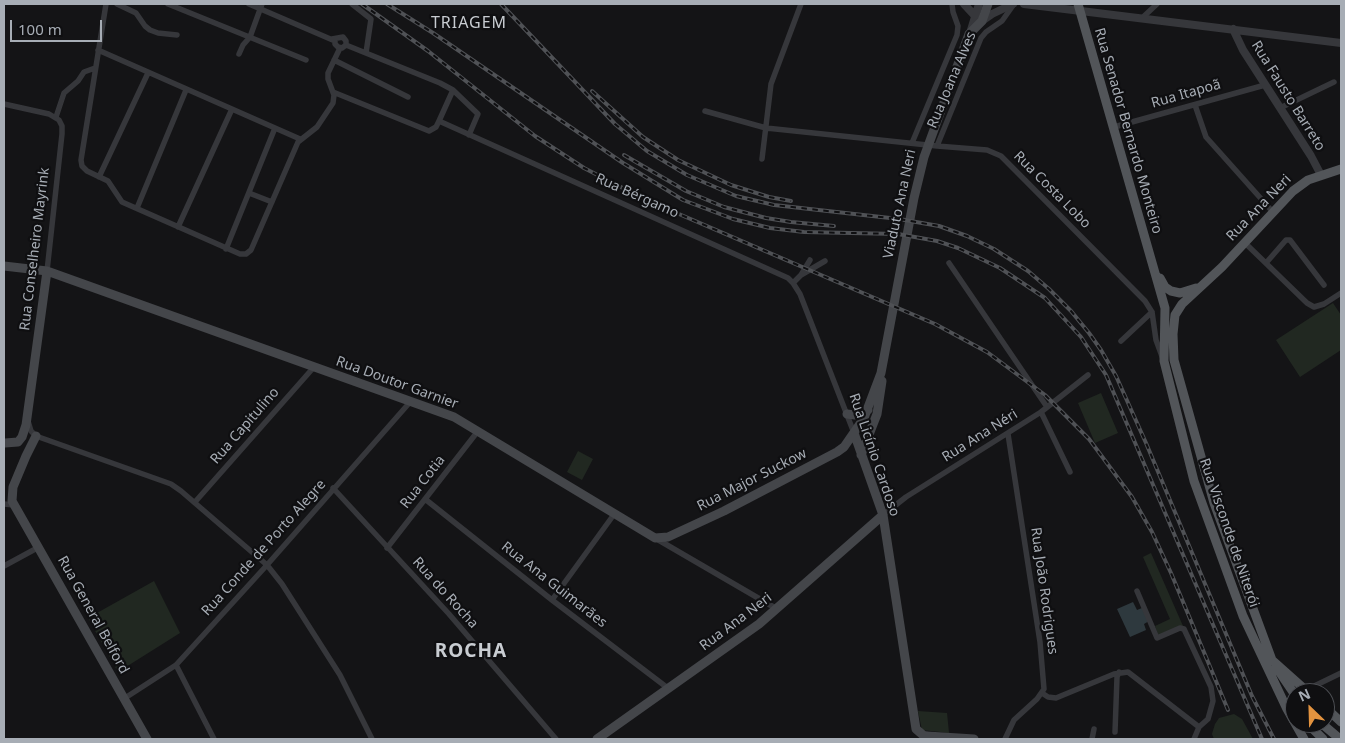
<!DOCTYPE html>
<html>
<head>
<meta charset="utf-8">
<style>
  body { margin:0 }
  #map { position:relative; width:1345px; height:743px; overflow:hidden; background:#141416; font-family:"Noto Sans",sans-serif }
  canvas { display:block }
  .frame { position:absolute; inset:0; border:5px solid #a7adb5; pointer-events:none }
  .north { position:absolute; left:1285px; top:683px; width:50px; height:50px; box-sizing:border-box; background:#0f0f11; border:1px solid #4c4e53; border-radius:50%; rotate:336deg; font-size:14px; font-weight:700; line-height:20px; text-align:center; color:#a7adb5 }
  .north::after { content:''; display:block; margin:auto; width:18px; height:22px; background:#e3933f; clip-path:polygon(50% 0,100% 100%,50% 72%,0 100%) }
  .scale { position:absolute; left:10px; top:20px; width:92px; height:22px; box-sizing:border-box; border:2px solid #a7adb5; border-top:0; padding-left:6px; font-size:15px; line-height:18px; white-space:nowrap; color:#a7adb5; -webkit-text-stroke:4px #0f0f11; paint-order:stroke }
</style>
</head>
<body>
<div id="map">
<canvas width="1345" height="743"></canvas>
<div class="frame"></div>
<div class="north">N</div>
<div class="scale">100 m</div>
</div>
<script>
const ctx = document.querySelector('canvas').getContext('2d');
ctx.lineJoin = 'round';
function fillPath(path, color) {
  ctx.fillStyle = color;
  ctx.fill(path, 'evenodd');
}
function poly(rows) {
  const path = new Path2D();
  for (const r of rows) {
    path.moveTo(r[0], r[1]);
    for (let i = 2; i < r.length; i += 2) path.lineTo(r[i], r[i + 1]);
  }
  return path;
}
function trace(path, color, width, dash) {
  ctx.strokeStyle = color;
  ctx.lineWidth = width;
  ctx.lineCap = dash ? 'butt' : 'round';
  ctx.setLineDash(dash || []);
  ctx.stroke(path);
}
function label(font, color, halo, rows, align = 'center') {
  ctx.font = font + ' "Noto Sans",sans-serif';
  ctx.lineWidth = 4.5;
  ctx.setLineDash([]);
  ctx.textBaseline = 'middle';
  ctx.strokeStyle = halo;
  ctx.fillStyle = color;
  for (const [text, x, y, turn = 0] of rows) {
    ctx.save();
    ctx.translate(x, y);
    ctx.rotate((+turn || 0) * Math.PI / 180);
    ctx.textAlign = isNaN(turn) ? turn : align;
    if (halo) ctx.strokeText(text, 0, 0);
    ctx.fillText(text, 0, 0);
    ctx.restore();
  }
}
fillPath(poly([
  [1333,303,1341,315,1341,350,1300,377,1276,340],
  [1101,393,1118,433,1095,443,1078,403],
  [578,451,593,459,582,480,567,472],
  [1151,553,1183,626,1159,637,1155,626,1170,619,1143,557],
  [154,581,180,633,118,672,88,618],
  [918,711,947,713,949,733,922,730],
  [1234,714,1242,719,1253,739,1214,739,1212,734,1215,724,1219,718]
]), '#212821');
fillPath(poly([
  [1133,602,1137,610,1142,608,1149,621,1144,624,1146,630,1130,637,1117,609]
]), '#2e393e');
trace(poly([
  [106,4,81,160,82,166,87,171,108,181,122,202,240,254,246,254,251,250,298,142,317,127,333,103,334,95,328,79,328,73,340,48],
  [117,4,136,13,145,26,150,30,158,33,177,35],
  [168,4,306,60],
  [249,4,335,41],
  [352,4,371,19,366,53],
  [1141,19,1157,4],
  [332,39,343,37,346,41,346,45,342,48,338,47,335,44,335,39],
  [346,45,440,83,453,90,478,114,469,135],
  [98,50,300,139],
  [239,54,243,45,250,37,262,4],
  [334,60,408,97],
  [333,92,429,131,436,127,439,121,453,90],
  [4,104,49,114,59,120,62,126,62,134,47,271],
  [1195,105,1206,137,1272,211],
  [1280,108,1334,82],
  [705,111,766,128,937,146,987,150,1001,156,1145,301,1152,312,1156,340,1163,359],
  [56,117,64,93,78,81,84,72,95,68],
  [439,121,788,278,793,283,800,294,854,433],
  [1114,127,1265,85],
  [912,143,957,35,958,26,953,12,952,4],
  [937,146,981,38,986,32,1002,21,1014,4],
  [762,159,771,84,801,4],
  [99,177,148,73],
  [249,193,272,202],
  [137,208,186,90],
  [178,227,232,109],
  [1244,242,1307,303,1314,307,1324,304,1341,293],
  [226,249,275,128],
  [949,263,1047,407],
  [1266,263,1286,240,1290,240,1324,285],
  [801,275,825,261],
  [793,283,801,275,810,260],
  [1121,341,1152,312],
  [1041,412,1070,472],
  [28,421,31,431,36,436,171,484,181,491,267,565,282,584,340,675,372,739],
  [333,488,449,614,556,739],
  [425,499,552,600,669,689],
  [195,502,314,367],
  [4,504,14,505],
  [883,515,906,497,1041,412,1088,375],
  [655,538,777,609],
  [387,548,478,431],
  [4,566,39,547],
  [1137,591,1157,638,1180,628,1184,629,1211,687,1213,701,1208,719,1199,727,1194,739],
  [552,600,615,513],
  [176,665,214,739],
  [1306,690,1341,673],
  [1042,693,1048,697,1056,698,1114,674,1128,672,1199,727],
  [125,698,176,665,267,565,411,401],
  [1115,732,1117,677,1119,672],
  [1005,739,1014,720,1037,699,1044,689,1040,642,1008,434],
  [1092,739,1094,729]
]), '#36373b', 5.5);
trace(poly([
  [964,4,976,17],
  [1024,4,1341,43],
  [982,21,992,14,1013,4],
  [1233,29,1243,50,1311,156,1321,175],
  [971,30,979,4]
]), '#36373b', 8);
trace(poly([
  [4,266,47,271,454,417,655,538,668,537,724,511,837,452,844,447,864,418,881,373,914,198,924,157,969,34,982,21,988,4],
  [847,414,855,415,868,410],
  [854,433,883,515,916,729,923,735,927,736,974,739],
  [36,436,26,456,13,487,12,501,147,739],
  [5,443,18,442,22,437,26,425,47,271],
  [861,455,877,414,882,381],
  [597,739,759,624,883,515]
]), '#44464a', 9);
trace(poly([
  [1078,4,1165,308,1164,361,1194,481,1243,616,1287,709,1304,739],
  [1160,278,1165,287,1171,291,1180,293,1196,288],
  [1276,667,1295,695],
  [1309,693,1272,660,1214,503,1174,360,1173,334,1175,315,1182,304,1222,267,1293,191,1308,180,1341,169],
  [1325,707,1341,722],
  [1307,723,1323,739],
  [1321,723,1340,739]
]), '#525559', 9);
const rail = poly([
  [362,4,428,51,535,136,584,168,644,199,935,324,987,352,1045,395,1089,439,1132,497,1152,532,1171,573,1228,710],
  [387,4,433,33,623,163,683,200,733,219,770,228,804,232,898,234,937,241,958,248,1000,268,1045,298,1081,337,1106,375,1262,739],
  [501,4,615,124,647,151,687,175,736,196,774,205,899,219,939,226,967,236,994,249,1028,271,1049,289,1071,311,1089,333,1101,350,1116,376,1146,443,1252,696,1274,739],
  [592,91,643,137,678,160,731,185,769,197,791,201],
  [624,155,686,191,724,207,766,218,791,222,834,226]
]);
trace(rail, '#4f5155', 4);
trace(rail, '#0f0f11', 2, [5.5]);
label('14px', '#a7adb5', '#0f0f11', [
  ["Rua Joana Alves",952,80,-67],
  ["Rua Itapoã",1186,94,-16],
  ["Rua Fausto Barreto",1288,96,58],
  ["Rua Senador Bernardo Monteiro",1128,131,74],
  ["Rua Costa Lobo",1052,190,45],
  ["Rua Bérgamo",637,196,24],
  ["Viaduto Ana Neri",900,204,-78],
  ["Rua Ana Neri",1259,208,-46],
  ["Rua Conselheiro Mayrink",35,249,-83],
  ["Rua Doutor Garnier",397,383,20],
  ["Rua Capitulino",245,426,-49],
  ["Rua Ana Néri",980,436,-32],
  ["Rua Licínio Cardoso",874,455,71],
  ["Rua Major Suckow",752,480,-27],
  ["Rua Cotia",423,482,-52],
  ["Rua Visconde de Niterói",1229,533,71],
  ["Rua Conde de Porto Alegre",264,548,-48],
  ["Rua Ana Guimarães",554,585,38],
  ["Rua João Rodrigues",1044,591,82],
  ["Rua do Rocha",445,593,48],
  ["Rua General Belford",93,615,61],
  ["Rua Ana Neri",736,622,-37]
]);
ctx.letterSpacing = '1px';
label('16px', '#c8ccd1', '#0f0f11', [
  ["TRIAGEM",469,23]
]);
ctx.letterSpacing = '0px';
ctx.letterSpacing = '1px';
label('bold 19px', '#c8ccd1', '#0f0f11', [
  ["ROCHA",471,652]
]);
ctx.letterSpacing = '0px';
</script>
</body>
</html>
